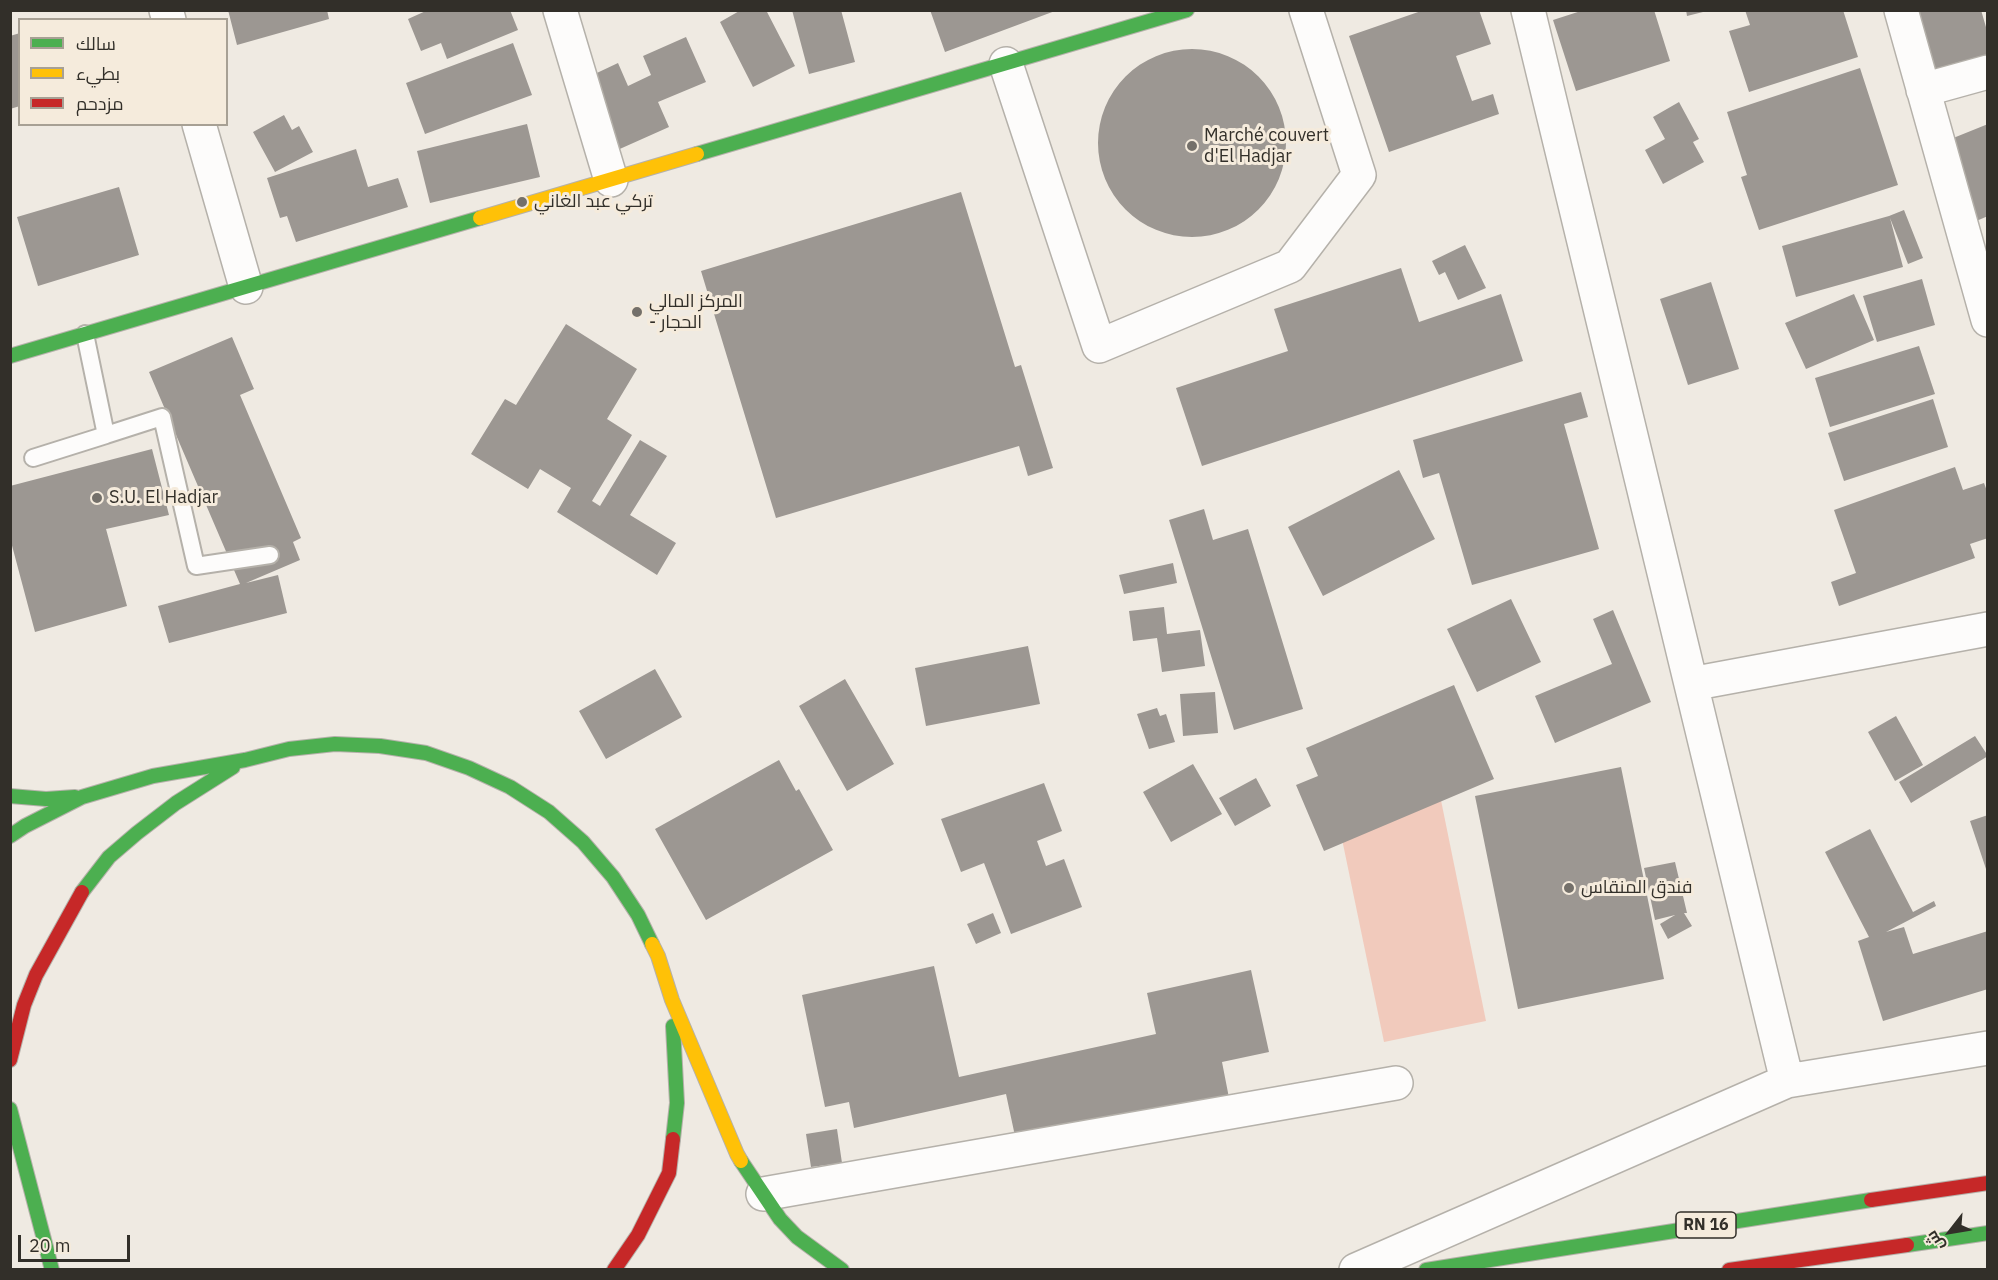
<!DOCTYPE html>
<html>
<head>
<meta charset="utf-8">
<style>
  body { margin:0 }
  #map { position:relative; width:1998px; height:1280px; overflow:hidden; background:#efeae2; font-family:"IBM Plex Sans",Cairo,sans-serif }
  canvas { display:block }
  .frame { position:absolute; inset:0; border:12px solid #322f29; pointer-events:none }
  .legend { position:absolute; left:18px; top:18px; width:210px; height:108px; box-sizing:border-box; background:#f5ebdc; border:2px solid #a7a094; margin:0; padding:8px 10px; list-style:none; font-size:18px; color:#322f29 }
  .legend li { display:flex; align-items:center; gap:12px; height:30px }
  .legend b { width:30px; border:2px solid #a7a094 }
  .north { position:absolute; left:1920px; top:1202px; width:60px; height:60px; -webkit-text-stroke:4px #f5ebdc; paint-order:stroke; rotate:239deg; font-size:16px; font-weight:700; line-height:24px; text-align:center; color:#322f29 }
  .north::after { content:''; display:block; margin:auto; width:21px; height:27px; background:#322f29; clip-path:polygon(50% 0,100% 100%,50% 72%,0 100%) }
  .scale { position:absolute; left:18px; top:1235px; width:112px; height:27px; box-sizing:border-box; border:3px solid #322f29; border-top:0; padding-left:8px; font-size:18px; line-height:21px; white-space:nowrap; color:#322f29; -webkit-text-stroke:4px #f5ebdc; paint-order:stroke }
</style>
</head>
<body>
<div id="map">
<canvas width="1998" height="1280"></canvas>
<div class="frame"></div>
<ul class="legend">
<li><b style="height:8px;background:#4caf50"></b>سالك</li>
<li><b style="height:8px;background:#ffc107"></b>بطيء</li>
<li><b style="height:8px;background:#c62828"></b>مزدحم</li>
</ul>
<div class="north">ش</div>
<div class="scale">20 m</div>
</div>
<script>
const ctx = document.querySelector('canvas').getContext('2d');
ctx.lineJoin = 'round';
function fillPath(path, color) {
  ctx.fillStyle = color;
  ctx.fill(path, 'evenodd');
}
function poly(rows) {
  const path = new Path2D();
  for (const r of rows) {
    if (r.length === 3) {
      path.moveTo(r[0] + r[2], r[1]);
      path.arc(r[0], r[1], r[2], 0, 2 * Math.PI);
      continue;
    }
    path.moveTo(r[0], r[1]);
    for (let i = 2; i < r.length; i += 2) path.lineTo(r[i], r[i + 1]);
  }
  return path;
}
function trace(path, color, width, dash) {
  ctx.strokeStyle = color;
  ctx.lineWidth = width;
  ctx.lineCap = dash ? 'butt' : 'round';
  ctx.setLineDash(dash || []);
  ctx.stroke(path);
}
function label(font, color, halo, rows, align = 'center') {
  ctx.font = font + ' "IBM Plex Sans",Cairo,sans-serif';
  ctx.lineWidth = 6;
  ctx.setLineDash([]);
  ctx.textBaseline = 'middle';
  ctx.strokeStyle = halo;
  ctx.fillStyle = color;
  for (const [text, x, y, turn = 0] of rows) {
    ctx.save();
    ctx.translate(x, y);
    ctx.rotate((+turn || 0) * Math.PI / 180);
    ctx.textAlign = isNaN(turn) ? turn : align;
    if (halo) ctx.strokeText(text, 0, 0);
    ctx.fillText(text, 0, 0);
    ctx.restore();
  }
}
fillPath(poly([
  [1434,766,1486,1021,1384,1042,1331,786]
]), '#f1cabc');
fillPath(poly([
  [228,10,327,10,329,19,237,45],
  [428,10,510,10,518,30,447,59,441,43,421,51,408,19],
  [741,10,766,10,795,66,753,87,720,22],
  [792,10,841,10,855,62,809,74],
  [930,10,1055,10,1055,11,945,52],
  [1424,10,1479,10,1491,44,1456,56,1472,101,1493,94,1499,114,1389,152,1349,36],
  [1584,10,1654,10,1670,61,1576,91,1553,20],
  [1686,10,1707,10,1707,11,1687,16],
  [1745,10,1843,10,1858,57,1749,92,1729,31,1750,25],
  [1893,10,1981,10,1988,34,1988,57,1913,80],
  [20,33,20,106,10,109,10,36],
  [686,37,706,82,658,102,669,127,613,152,582,80,618,63,628,86,651,75,643,56],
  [513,43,532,95,425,134,406,83],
  [1192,143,94],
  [1860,68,1898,185,1759,230,1741,177,1747,175,1727,112],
  [1679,102,1699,139,1693,142,1704,162,1663,184,1645,150,1665,139,1653,117],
  [284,115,292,130,299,126,313,152,275,172,253,132],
  [527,124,540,177,430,203,417,151],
  [1988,124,1988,216,1960,228,1926,149],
  [356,149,368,187,398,178,408,207,296,242,287,216,280,218,267,178],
  [119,187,139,255,38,286,17,217],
  [961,192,1015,367,1021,365,1053,468,1028,476,1019,446,776,518,701,271],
  [1904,210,1923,258,1908,264,1890,218,1903,267,1796,297,1782,246,1889,216],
  [1465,245,1486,288,1458,300,1445,272,1439,275,1432,261],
  [1401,268,1419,322,1501,294,1523,361,1202,466,1176,388,1288,351,1274,309],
  [1922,279,1935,325,1877,342,1863,296],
  [1711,282,1739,369,1688,385,1660,299],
  [1854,294,1874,340,1806,369,1785,323],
  [566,324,637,369,607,419,632,435,592,501,600,506,640,440,667,456,630,515,676,543,657,575,557,512,571,488,540,469,528,489,471,454,505,399,516,405],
  [232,337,254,389,240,395,301,538,293,542,300,560,246,583,278,575,287,613,169,643,158,606,240,584,149,372],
  [1919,346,1935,394,1830,427,1815,378],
  [1581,392,1588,417,1564,424,1599,549,1472,585,1439,473,1423,478,1413,440],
  [1933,399,1948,447,1844,481,1828,433],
  [152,449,169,515,106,529,127,606,35,632,10,538,10,486],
  [1955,467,1963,490,1984,483,1988,494,1988,538,1970,544,1975,558,1839,606,1831,582,1856,573,1834,510],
  [1399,470,1435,539,1323,596,1288,527],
  [1204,509,1213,540,1248,529,1303,709,1234,730,1169,520],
  [1173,563,1177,583,1124,594,1119,575],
  [1511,599,1541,662,1477,692,1447,629],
  [1164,607,1167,634,1200,630,1205,666,1162,672,1157,638,1133,641,1129,611],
  [1613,610,1651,702,1555,743,1535,696,1612,664,1593,619],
  [1028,646,1040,704,926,726,915,668],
  [655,669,682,717,606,759,579,711],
  [845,679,894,764,847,791,799,706],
  [1454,685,1494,779,1324,851,1296,785,1318,776,1306,748],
  [1215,692,1218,733,1183,736,1180,694],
  [1157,708,1160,716,1166,714,1175,742,1149,749,1137,714],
  [1896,716,1923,765,1895,781,1868,732],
  [1975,736,1988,756,1911,803,1899,782],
  [779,760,796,791,799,789,833,850,706,920,655,829],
  [1193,764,1222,814,1171,842,1143,792],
  [1621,767,1664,979,1518,1009,1475,796],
  [1256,778,1271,806,1235,826,1219,798],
  [1044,783,1062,831,1037,841,1046,866,1064,859,1082,907,1011,934,984,863,961,872,941,819],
  [1988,815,1988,869,1986,869,1970,821],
  [1870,829,1913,912,1934,901,1936,906,1886,932,1904,927,1913,954,1988,931,1988,989,1883,1021,1858,941,1869,937,1825,852],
  [1675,862,1687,913,1684,913,1692,926,1668,939,1660,924,1675,915,1655,920,1644,868],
  [993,913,1001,933,976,944,967,924],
  [934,966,959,1077,1156,1034,1147,993,1251,970,1269,1052,1222,1062,1230,1103,1018,1150,1006,1094,854,1128,849,1102,825,1107,802,995],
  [837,1129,842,1163,811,1167,806,1134]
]), '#9c9792');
const lane = poly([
  [106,435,162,417,196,566,270,555],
  [33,458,106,435,85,334]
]);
const street = poly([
  [166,10,169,20],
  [560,10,611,180],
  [1528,10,1787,1081],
  [1901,10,1988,320],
  [1006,64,1099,346,1290,266,1359,175,1306,10],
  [1923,90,1988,72],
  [199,124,246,287],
  [1691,684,1988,629],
  [763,1194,1396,1083],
  [1356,1270,1787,1081,1988,1048]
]);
const fast = poly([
  [697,154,1187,10],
  [10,356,480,218],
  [10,796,46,799,75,797],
  [10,836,25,826,82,797,153,776,245,760,289,749,335,744,380,746,426,753,469,768,510,787,549,812,583,842,613,877,638,915,652,944],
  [82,892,109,857,137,833,176,803,233,767],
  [10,1109,52,1270],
  [673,1139,677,1103,673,1026],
  [741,1161,780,1219,797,1237,842,1270],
  [1907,1245,1988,1233],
  [1426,1270,1871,1200]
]);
const slow = poly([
  [480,218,697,154],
  [652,944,658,956,672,1000,737,1154,741,1161]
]);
const jam = poly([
  [10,1060,24,1005,36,975,82,892],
  [1871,1200,1988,1183],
  [614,1270,638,1235,669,1173,673,1139],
  [1729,1270,1907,1245]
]);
trace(lane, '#b5b1aa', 20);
trace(street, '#b5b1aa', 36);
trace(fast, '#b5b1aa', 16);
trace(slow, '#b5b1aa', 16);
trace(jam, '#b5b1aa', 16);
trace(lane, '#fdfcfb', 16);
trace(street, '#fdfcfb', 33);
trace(fast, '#4caf50', 14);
trace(slow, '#ffc107', 14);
trace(jam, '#c62828', 14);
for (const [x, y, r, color] of [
  [1192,146,6,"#74706a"],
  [522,202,6,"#74706a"],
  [637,312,6,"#74706a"],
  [97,498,6,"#74706a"],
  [1569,888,6,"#74706a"]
]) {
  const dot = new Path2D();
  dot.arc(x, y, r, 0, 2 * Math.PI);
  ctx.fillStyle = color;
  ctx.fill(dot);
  trace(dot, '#f5ebdc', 2);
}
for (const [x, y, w] of [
  [1706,1225,60]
]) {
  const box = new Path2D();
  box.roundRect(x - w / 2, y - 13, w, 26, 4.5);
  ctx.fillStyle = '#f5ebdc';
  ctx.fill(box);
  trace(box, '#322f29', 1.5);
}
label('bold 16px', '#322f29', null, [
  ["RN 16",1706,1225]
]);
label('18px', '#322f29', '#f5ebdc', [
  ["Marché couvert",1204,136],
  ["d'El Hadjar",1204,157],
  ["تركي عبد الغاني",534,202],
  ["المركز المالي",649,302],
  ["- الحجار",649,323],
  ["S.U. El Hadjar",109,498],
  ["فندق المنقاس",1581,888]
], 'left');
</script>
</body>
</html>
